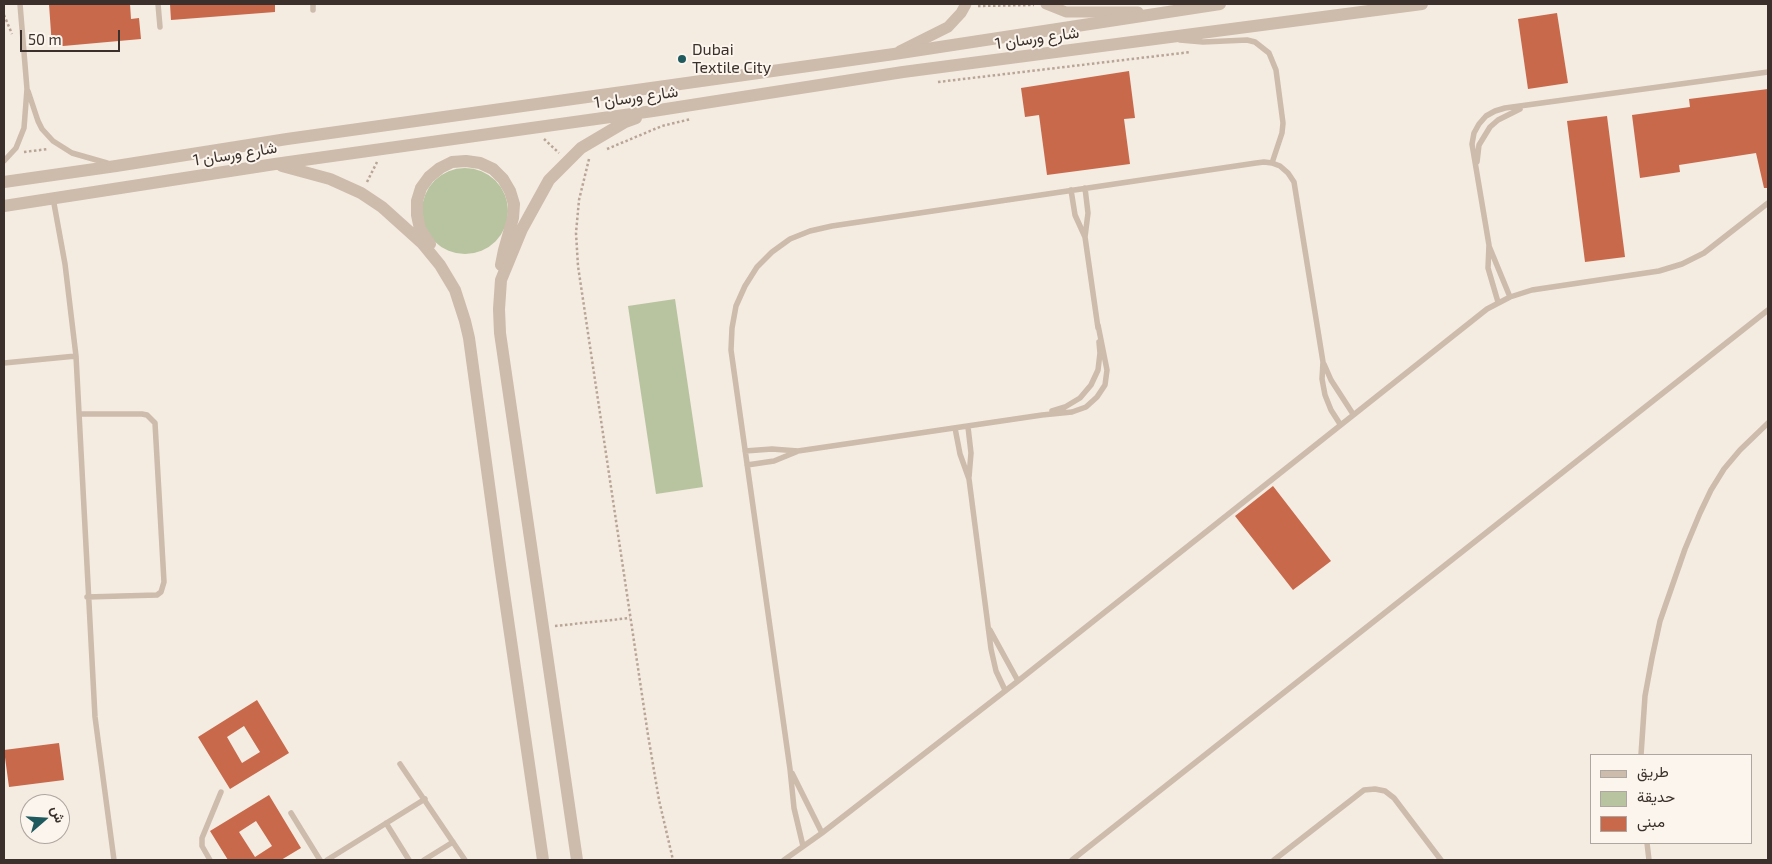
<!DOCTYPE html>
<html>
<head>
<meta charset="utf-8">
<style>
  body { margin:0 }
  #map { position:relative; width:1772px; height:864px; overflow:hidden; background:#f4ebe1; font-family:"Exo 2",Vazirmatn,sans-serif }
  canvas { display:block }
  .frame { position:absolute; inset:0; border:5px solid #3b302b; pointer-events:none }
  .legend { position:absolute; left:1590px; top:754px; width:162px; height:90px; box-sizing:border-box; background:#fbf5ee; border:1px solid #aea6a0; margin:0; padding:6px 9px; list-style:none; font-size:15px; color:#3b302b }
  .legend li { display:flex; align-items:center; gap:10px; height:25px }
  .legend b { width:25px; border:1px solid #aea6a0 }
  .north { position:absolute; left:20px; top:794px; width:50px; height:50px; box-sizing:border-box; background:#fbf5ee; border:1px solid #aea6a0; border-radius:50%; rotate:71deg; font-size:14px; font-weight:700; line-height:20px; text-align:center; color:#3b302b }
  .north::after { content:''; display:block; margin:auto; width:18px; height:22px; background:#1f5a5e; clip-path:polygon(50% 0,100% 100%,50% 72%,0 100%) }
  .scale { position:absolute; left:20px; top:30px; width:100px; height:22px; box-sizing:border-box; border:2px solid #3b302b; border-top:0; padding-left:6px; font-size:15px; line-height:18px; white-space:nowrap; color:#3b302b; -webkit-text-stroke:4px #fbf5ee; paint-order:stroke }
</style>
</head>
<body>
<div id="map">
<canvas width="1772" height="864"></canvas>
<div class="frame"></div>
<ul class="legend">
<li><b style="height:6px;background:#cdbbac"></b>طريق</li>
<li><b style="height:14px;background:#b8c4a0"></b>حديقة</li>
<li><b style="height:14px;background:#c8694b"></b>مبنى</li>
</ul>
<div class="north">ش</div>
<div class="scale">50 m</div>
</div>
<script>
const ctx = document.querySelector('canvas').getContext('2d');
ctx.lineJoin = 'round';
function fillPath(path, color) {
  ctx.fillStyle = color;
  ctx.fill(path, 'evenodd');
}
function poly(rows) {
  const path = new Path2D();
  for (const r of rows) {
    if (r.length === 3) {
      path.moveTo(r[0] + r[2], r[1]);
      path.arc(r[0], r[1], r[2], 0, 2 * Math.PI);
      continue;
    }
    path.moveTo(r[0], r[1]);
    for (let i = 2; i < r.length; i += 2) path.lineTo(r[i], r[i + 1]);
  }
  return path;
}
function trace(path, color, width, dash) {
  ctx.strokeStyle = color;
  ctx.lineWidth = width;
  ctx.lineCap = dash ? 'butt' : 'round';
  ctx.setLineDash(dash || []);
  ctx.stroke(path);
}
function label(font, color, halo, rows, align = 'center') {
  ctx.font = font + ' "Exo 2",Vazirmatn,sans-serif';
  ctx.lineWidth = 4;
  ctx.setLineDash([]);
  ctx.textBaseline = 'middle';
  ctx.strokeStyle = halo;
  ctx.fillStyle = color;
  for (const [text, x, y, turn = 0] of rows) {
    ctx.save();
    ctx.translate(x, y);
    ctx.rotate((+turn || 0) * Math.PI / 180);
    ctx.textAlign = isNaN(turn) ? turn : align;
    if (halo) ctx.strokeText(text, 0, 0);
    ctx.fillText(text, 0, 0);
    ctx.restore();
  }
}
fillPath(poly([
  [465,211,43],
  [675,299,703,487,656,494,628,306]
]), '#b8c4a0');
fillPath(poly([
  [49,4,130,4,131,19,139,18,141,39,52,47],
  [170,4,275,4,275,12,171,20],
  [1557,13,1568,83,1528,89,1518,19],
  [1129,71,1135,118,1124,119,1130,164,1047,175,1039,115,1025,117,1021,88],
  [1768,89,1768,188,1764,188,1756,153,1679,165,1680,172,1640,178,1632,115,1690,107,1689,99],
  [1607,116,1625,257,1585,262,1567,121],
  [1273,486,1331,561,1293,590,1235,516],
  [257,700,289,753,230,789,198,737],
  [244,726,260,752,242,763,227,737],
  [59,743,64,780,9,787,4,750],
  [269,795,301,848,281,860,228,860,210,831],
  [256,821,272,846,255,857,239,832]
]), '#c8694b');
trace(poly([
  [978,6,1034,5],
  [4,15,12,34],
  [938,82,1191,52],
  [544,139,559,153],
  [607,149,662,126,691,119],
  [24,152,48,149],
  [589,159,579,200,576,233,578,266,648,735,659,800,673,860],
  [367,182,377,162],
  [555,626,630,618]
]), '#b9a596', 2.5, [2.5, 2.5]);
trace(poly([
  [158,4,160,27],
  [313,4,313,10],
  [1180,40,1203,42,1247,40,1255,42,1269,53,1276,70,1283,123,1282,133,1272,163],
  [28,91,38,121,42,129,53,141,72,153,107,163],
  [4,161,16,148,24,128,27,89,20,4],
  [1477,162,1479,145,1490,127,1498,120,1520,109],
  [1085,188,1088,213,1085,237,1098,328],
  [1071,190,1075,215,1085,237],
  [53,198,65,264,76,356,95,717,114,860],
  [1489,246,1510,297],
  [1498,302,1488,268,1489,245,1472,144,1474,133,1479,124,1486,116,1495,111,1505,108,1768,72],
  [4,363,76,356],
  [1324,364,1331,380,1353,414],
  [1052,411,1065,407,1080,398,1091,385,1098,370,1100,353,1099,342],
  [79,414,142,414,147,415,155,423,164,582,161,592,157,595,87,597],
  [968,427,971,453,969,477],
  [955,428,960,454,969,479,991,649,996,671,1005,690],
  [745,451,772,449,798,451,1042,415,1072,412,1086,407,1097,397,1105,385,1107,370,1098,325],
  [747,465,774,461,796,452],
  [990,630,1018,681],
  [1641,755,1645,696,1652,658,1660,621,1685,549,1700,513,1711,490,1724,469,1740,450,1768,423],
  [400,764,465,860],
  [792,773,822,833],
  [291,813,320,860],
  [386,823,409,860],
  [1647,843,1649,860],
  [803,846,794,808,790,769,731,350,732,328,736,306,745,286,757,267,772,252,790,239,810,231,832,226,1256,163,1264,162,1272,163,1280,166,1288,173,1294,182,1323,362,1322,379,1325,395,1331,410,1340,424],
  [210,860,202,846,202,838,221,792],
  [327,860,425,799],
  [424,860,453,842],
  [784,860,822,833,1018,681,1487,309,1510,297,1532,290,1659,271,1682,264,1704,253,1768,203],
  [1072,860,1768,310],
  [1274,860,1364,790,1375,789,1385,791,1394,798,1441,860]
]), '#cdbbac', 5.5);
trace(poly([
  [1046,4,1066,12,1138,12],
  [900,51,948,27,961,13,966,4]
]), '#cdbbac', 11);
trace(poly([
  [282,166,330,179,361,193,382,207,422,243,440,265,455,290,465,321,469,338,500,565,543,860],
  [4,182,116,166,287,139,894,54,1220,4],
  [4,206,275,164,653,111,903,72,1422,4],
  [430,244,420,229,417,215,417,201,421,188,429,177,440,168,452,162,466,161,480,163,493,169,503,179,510,191,514,204,513,218,504,250,501,265],
  [577,860,500,333,499,309,501,280,522,229,549,180,581,148,625,122,636,118]
]), '#cdbbac', 12);
for (const [x, y, r, color] of [
  [682,59,5,"#1f5a5e"]
]) {
  const dot = new Path2D();
  dot.arc(x, y, r, 0, 2 * Math.PI);
  ctx.fillStyle = color;
  ctx.fill(dot);
  trace(dot, '#fbf5ee', 2);
}
label('16px', '#3b302b', '#fbf5ee', [
  ["شارع ورسان 1",1037,38,-8],
  ["شارع ورسان 1",636,97,-8],
  ["شارع ورسان 1",235,154,-9]
]);
label('16px', '#3b302b', '#fbf5ee', [
  ["Dubai",692,50],
  ["Textile City",692,68]
], 'left');
</script>
</body>
</html>
